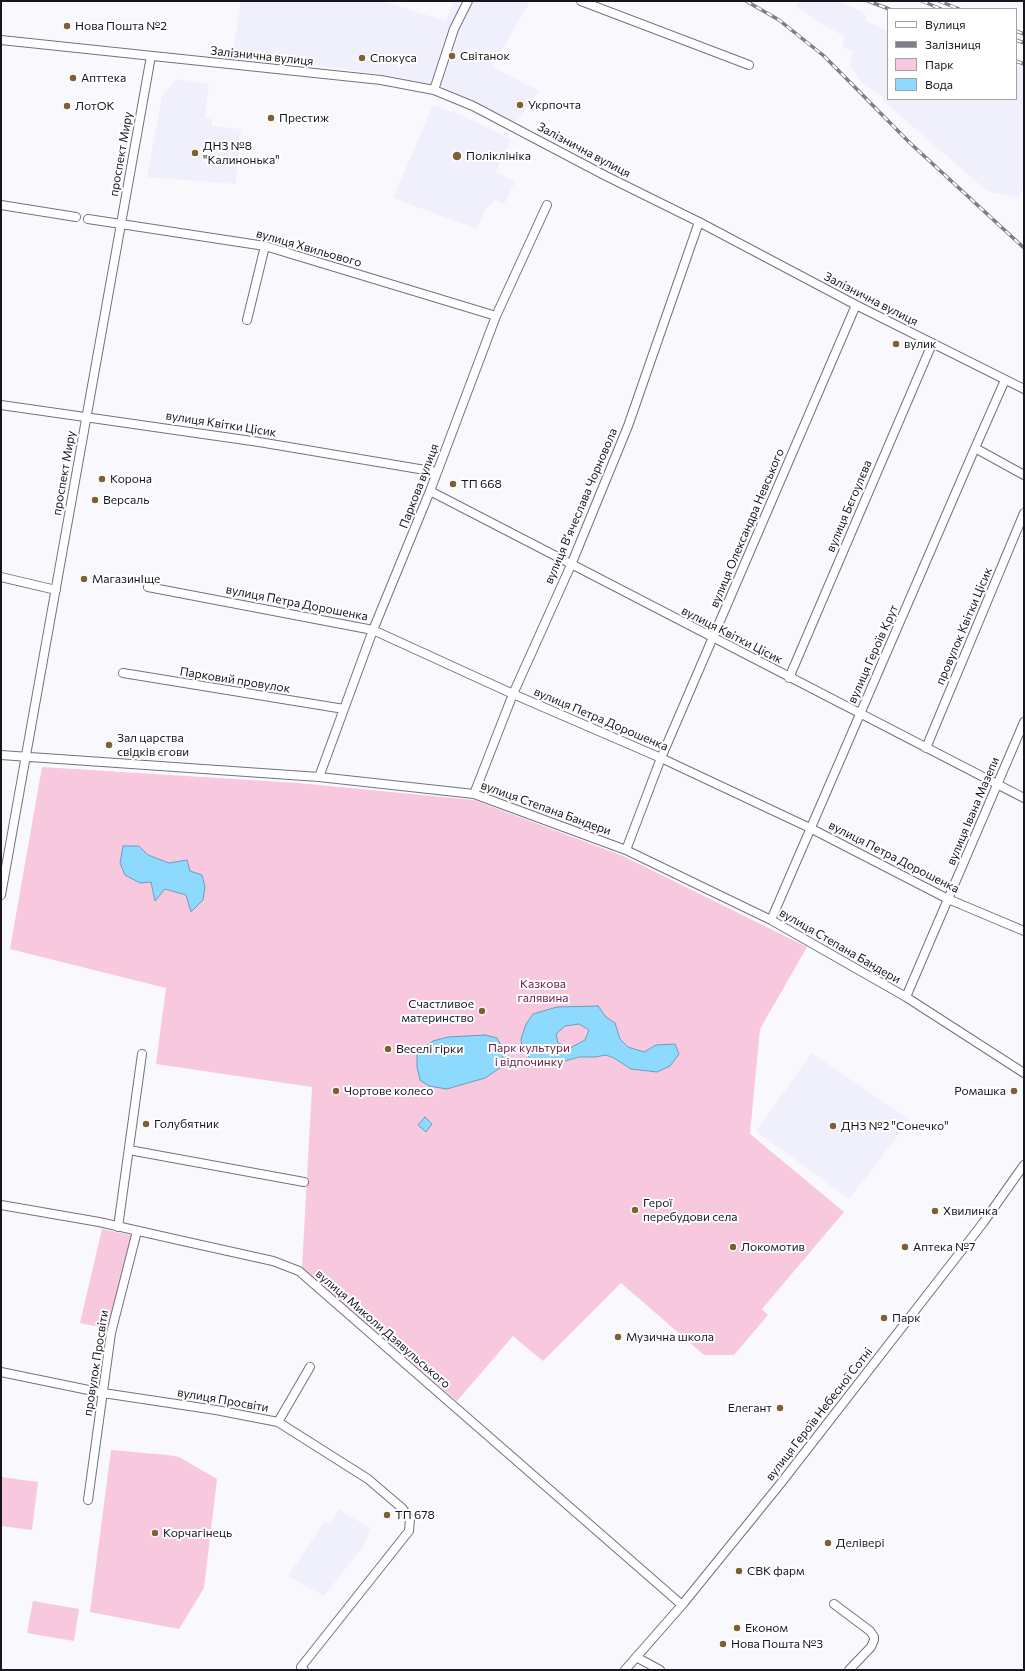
<!DOCTYPE html>
<html>
<head>
<meta charset="utf-8">
<style>
  body { margin:0 }
  #map { position:relative; width:1025px; height:1671px; overflow:hidden; background:#f9f9fd; font-family:Commissioner,sans-serif }
  canvas { display:block }
  .frame { position:absolute; inset:0; border:2px solid #17161e; pointer-events:none }
  .legend { position:absolute; left:887px; top:8px; width:130px; height:92px; box-sizing:border-box; background:#fff; border:1px solid #a2a2a5; margin:0; padding:5px 7px; list-style:none; font-size:12px; color:#17161e }
  .legend li { display:flex; align-items:center; gap:8px; height:20px }
  .legend b { width:20px; border:1px solid #a2a2a5 }
</style>
</head>
<body>
<div id="map">
<canvas width="1025" height="1671"></canvas>
<div class="frame"></div>
<ul class="legend">
<li><b style="height:5px;background:#fff"></b>Вулиця</li>
<li><b style="height:5px;background:#7e7e84"></b>Залізниця</li>
<li><b style="height:11px;background:#f7c8de"></b>Парк</li>
<li><b style="height:11px;background:#8ddafe"></b>Вода</li>
</ul>
</div>
<script>
const ctx = document.querySelector('canvas').getContext('2d');
ctx.lineJoin = 'round';
function fillPath(path, color) {
  ctx.fillStyle = color;
  ctx.fill(path, 'evenodd');
}
function poly(rows) {
  const path = new Path2D();
  for (const r of rows) {
    path.moveTo(r[0], r[1]);
    for (let i = 2; i < r.length; i += 2) path.lineTo(r[i], r[i + 1]);
  }
  return path;
}
function trace(path, color, width, dash) {
  ctx.strokeStyle = color;
  ctx.lineWidth = width;
  ctx.lineCap = dash ? 'butt' : 'round';
  ctx.setLineDash(dash || []);
  ctx.stroke(path);
}
function label(font, color, halo, rows, align = 'center') {
  ctx.font = font + ' Commissioner,sans-serif';
  ctx.lineWidth = 4;
  ctx.setLineDash([]);
  ctx.textBaseline = 'middle';
  ctx.strokeStyle = halo;
  ctx.fillStyle = color;
  for (const [text, x, y, turn = 0] of rows) {
    ctx.save();
    ctx.translate(x, y);
    ctx.rotate((+turn || 0) * Math.PI / 180);
    ctx.textAlign = isNaN(turn) ? turn : align;
    if (halo) ctx.strokeText(text, 0, 0);
    ctx.fillText(text, 0, 0);
    ctx.restore();
  }
}
fillPath(poly([
  [241,1,382,1,446,21,454,1,530,1,493,67,539,91,516,122,440,86,394,76,232,54],
  [799,1,836,1,865,13,866,21,888,31,888,99,1016,99,1016,64,1024,67,1024,187,1018,198,987,191,883,101,884,98,863,84,849,65,853,51,842,46,845,37,822,24,796,6],
  [177,79,209,84,205,118,212,119,212,126,241,129,236,184,147,177,162,96],
  [433,105,463,116,511,139,496,172,515,182,504,204,495,200,485,210,477,229,393,198],
  [812,1053,910,1120,849,1199,756,1131],
  [338,1509,370,1528,365,1544,324,1596,288,1576,325,1521,330,1525]
]), '#f0effc');
fillPath(poly([
  [42,767,298,783,474,800,623,856,807,947,760,1029,750,1134,844,1212,762,1309,768,1315,734,1355,704,1355,621,1283,543,1361,513,1336,457,1401,302,1268,312,1087,156,1064,166,988,10,949],
  [102,1229,130,1235,132,1240,110,1329,80,1323],
  [111,1450,168,1455,179,1457,217,1479,204,1588,179,1629,90,1612],
  [1,1477,38,1482,32,1530,1,1526],
  [33,1601,79,1609,74,1641,27,1633]
]), '#f7c8de');
const water = poly([
  [123,846,139,846,148,855,169,863,187,860,190,871,202,875,205,887,203,900,191,912,186,895,165,889,155,901,151,882,140,883,125,875,120,863,123,846],
  [598,1006,606,1017,615,1023,620,1039,628,1047,644,1052,656,1045,675,1044,679,1054,670,1066,657,1072,631,1069,614,1058,606,1055,595,1057,579,1057,551,1065,542,1061,535,1065,522,1048,521,1039,526,1024,533,1014,557,1007,598,1006],
  [579,1024,589,1030,585,1040,570,1048,558,1043,556,1034,565,1026,579,1024],
  [485,1035,497,1038,502,1047,503,1056,500,1068,485,1078,447,1089,429,1086,420,1080,417,1067,417,1055,423,1048,433,1041,448,1037,485,1035],
  [425,1117,432,1124,426,1132,418,1125,425,1117]
]);
fillPath(water, '#8ddafe');
trace(water, '#6a9fbb', 1);
const minor = poly([
  [581,1,749,65],
  [1,40,381,80,434,90,473,106,606,176,699,222,856,305,1024,389],
  [434,90,454,29,468,1],
  [1,205,76,217],
  [88,219,265,246,496,316],
  [247,320,265,246],
  [1,405,259,442,437,472],
  [975,448,1005,380],
  [430,491,1024,798],
  [1,577,56,590],
  [148,587,373,630,513,694,661,758,810,828,948,899,1024,931],
  [123,673,344,709],
  [789,678,932,344],
  [926,748,1024,513],
  [1,755,319,777,474,794,626,850,771,920,906,997,1024,1073],
  [319,777,373,630,430,491,496,316,547,205],
  [474,794,513,694,571,565,628,426,699,222],
  [626,850,661,758,856,305],
  [1,895,151,56],
  [771,920,975,448,1024,475],
  [906,997,1024,722],
  [129,1150,304,1182],
  [1,1205,99,1222,183,1241,273,1261,299,1271,682,1605],
  [118,1227,142,1054],
  [1,1372,103,1393,216,1410,278,1422,368,1479,402,1508,410,1519,409,1531,301,1667,304,1670],
  [278,1422,310,1367],
  [88,1500,111,1333,137,1231],
  [834,1604,870,1631,874,1637,874,1640,871,1647,849,1670],
  [636,1657,660,1670],
  [625,1670,682,1605,781,1483,983,1223,1024,1165]
]);
trace(minor, '#727185', 10);
trace(minor, '#fff', 8);
const rail = poly([
  [746,1,779,20,824,56,910,143,1024,248],
  [868,1,889,9],
  [922,1,941,9],
  [939,1,959,9],
  [1016,31,1024,34],
  [1016,40,1024,43],
  [1016,61,1024,64]
]);
trace(rail, '#7e7e84', 3.5);
trace(rail, '#fff', 2, [6]);
for (const [x, y, r, color] of [
  [67,26,4,"#7d6033"],
  [452,56,4,"#7d6033"],
  [362,58,4,"#7d6033"],
  [73,78,4,"#7d6033"],
  [520,105,4,"#7d6033"],
  [67,106,4,"#7d6033"],
  [271,118,4,"#7d6033"],
  [195,153,4,"#7d6033"],
  [457,156,5,"#7d6033"],
  [896,344,4,"#7d6033"],
  [102,479,4,"#7d6033"],
  [453,484,4,"#7d6033"],
  [95,500,4,"#7d6033"],
  [84,579,4,"#7d6033"],
  [109,745,4,"#7d6033"],
  [482,1011,4,"#7d6033"],
  [388,1049,4,"#7d6033"],
  [336,1091,4,"#7d6033"],
  [1014,1091,4,"#7d6033"],
  [146,1124,4,"#7d6033"],
  [833,1126,4,"#7d6033"],
  [635,1210,4,"#7d6033"],
  [935,1211,4,"#7d6033"],
  [733,1247,4,"#7d6033"],
  [905,1247,4,"#7d6033"],
  [884,1318,4,"#7d6033"],
  [618,1337,4,"#7d6033"],
  [780,1408,4,"#7d6033"],
  [387,1515,4,"#7d6033"],
  [155,1533,4,"#7d6033"],
  [828,1543,4,"#7d6033"],
  [739,1571,4,"#7d6033"],
  [737,1628,4,"#7d6033"],
  [723,1644,4,"#7d6033"]
]) {
  const dot = new Path2D();
  dot.arc(x, y, r, 0, 2 * Math.PI);
  ctx.fillStyle = color;
  ctx.fill(dot);
  trace(dot, '#fff', 1.5);
}
label('12px', '#17161e', '#fff', [
  ["Нова Пошта №2",75,26],
  ["Світанок",460,56],
  ["Спокуса",370,58],
  ["Апттека",81,78],
  ["Укрпочта",528,105],
  ["ЛотОК",75,106],
  ["Престиж",279,118],
  ["ДНЗ №8",203,146],
  ["\"Калинонька\"",203,160],
  ["Поліклініка",466,156],
  ["вулик",904,344],
  ["Корона",110,479],
  ["ТП 668",461,484],
  ["Версаль",103,500],
  ["МагазинІще",92,579],
  ["Зал царства",117,738],
  ["свідків єгови",117,752],
  ["Счастливое",474,1004,"right"],
  ["материнство",474,1018,"right"],
  ["Веселі гірки",396,1049],
  ["Чортове колесо",344,1091],
  ["Ромашка",1006,1091,"right"],
  ["Голубятник",154,1124],
  ["ДНЗ №2 \"Сонечко\"",841,1126],
  ["Герої",643,1203],
  ["перебудови села",643,1217],
  ["Хвилинка",943,1211],
  ["Локомотив",741,1247],
  ["Аптека №7",913,1247],
  ["Парк",892,1318],
  ["Музична школа",626,1337],
  ["Елегант",772,1408,"right"],
  ["ТП 678",395,1515],
  ["Корчагінець",163,1533],
  ["Делівері",836,1543],
  ["СВК фарм",747,1571],
  ["Економ",745,1628],
  ["Нова Пошта №3",731,1644]
], 'left');
label('12px', '#17161e', '#fff', [
  ["Залізнична вулиця",262,56,6],
  ["Залізнична вулиця",584,150,28],
  ["проспект Миру",121,154,-80],
  ["вулиця Хвильового",309,248,16],
  ["Залізнична вулиця",871,299,27],
  ["вулиця Квітки Цісик",221,424,9],
  ["проспект Миру",64,473,-80],
  ["Паркова вулиця",419,486,-69],
  ["вулиця Вʼячеслава Чорновола",581,506,-67],
  ["вулиця Бєгоулєва",849,506,-67],
  ["вулиця Олександра Невського",747,528,-67],
  ["вулиця Петра Дорошенка",297,603,11],
  ["провулок Квітки Цісик",964,626,-67],
  ["вулиця Квітки Цісик",732,635,27],
  ["вулиця Героїв Крут",873,654,-66],
  ["Парковий провулок",235,680,9],
  ["вулиця Петра Дорошенка",601,719,23],
  ["вулиця Степана Бандери",546,808,20],
  ["вулиця Івана Мазепи",973,811,-67],
  ["вулиця Петра Дорошенка",894,857,27],
  ["вулиця Степана Бандери",840,946,30],
  ["вулиця Миколи Дзявульського",383,1329,41],
  ["провулок Просвіти",96,1363,-81],
  ["вулиця Просвіти",223,1400,10],
  ["вулиця Героїв Небесної Сотні",819,1414,-52]
]);
label('12px', '#681a48', '#fff', [
  ["Казкова",543,984],
  ["галявина",543,998],
  ["Парк культури",529,1048],
  ["і відпочинку",529,1062]
]);
</script>
</body>
</html>
